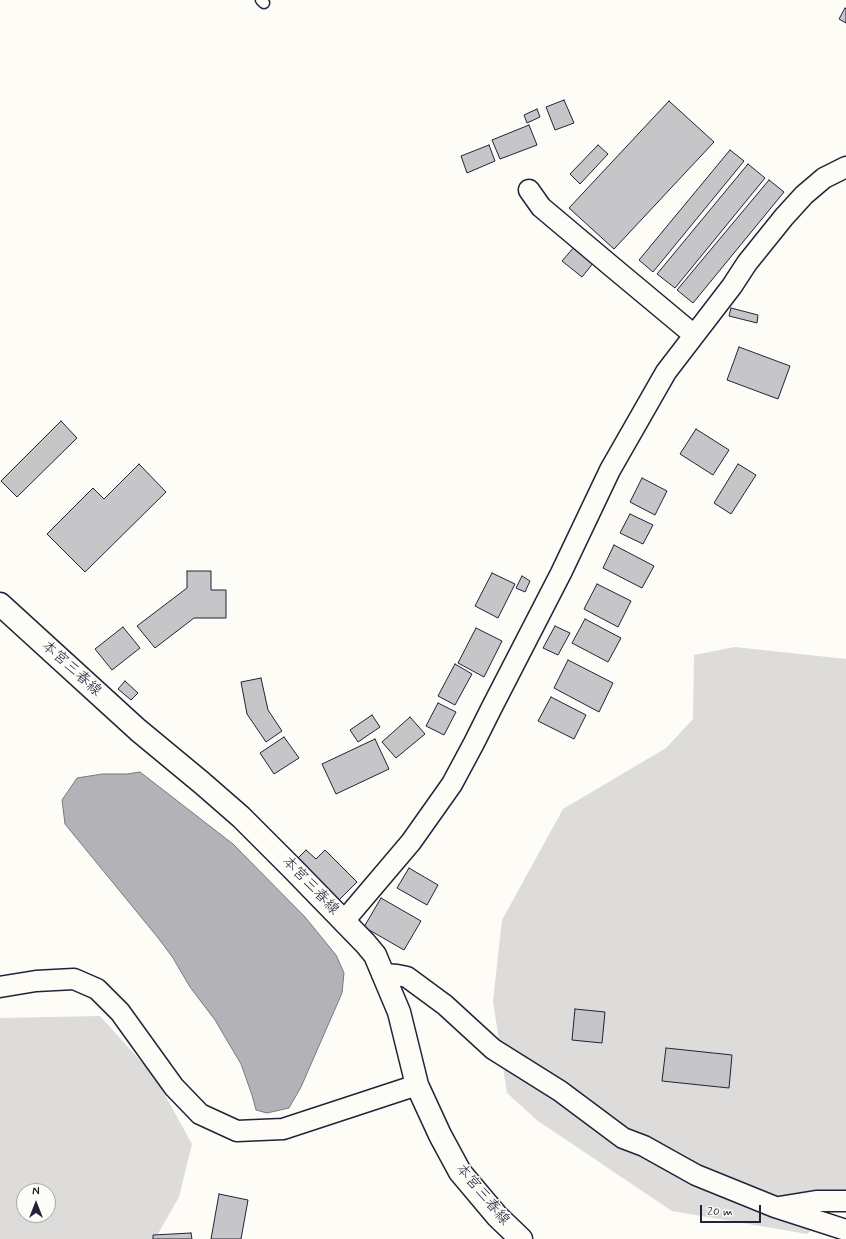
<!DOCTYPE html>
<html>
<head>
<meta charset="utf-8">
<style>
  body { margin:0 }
  #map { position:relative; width:846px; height:1239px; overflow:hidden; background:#fdfcf7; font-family:Mynerve,sans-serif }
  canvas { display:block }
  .north { position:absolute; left:16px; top:1183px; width:40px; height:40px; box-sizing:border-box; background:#fdfcf7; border:1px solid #a5a5ac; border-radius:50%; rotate:0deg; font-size:11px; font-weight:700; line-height:16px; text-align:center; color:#22223b }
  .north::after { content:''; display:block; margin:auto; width:14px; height:18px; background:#22223b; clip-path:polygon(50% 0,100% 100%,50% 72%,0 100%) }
  .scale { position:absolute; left:700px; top:1205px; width:61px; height:18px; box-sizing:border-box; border:2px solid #22223b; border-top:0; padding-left:5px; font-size:12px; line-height:14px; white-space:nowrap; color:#22223b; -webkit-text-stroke:3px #fdfcf7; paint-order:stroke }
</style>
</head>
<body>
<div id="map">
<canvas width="846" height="1239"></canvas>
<div class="north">N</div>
<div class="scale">20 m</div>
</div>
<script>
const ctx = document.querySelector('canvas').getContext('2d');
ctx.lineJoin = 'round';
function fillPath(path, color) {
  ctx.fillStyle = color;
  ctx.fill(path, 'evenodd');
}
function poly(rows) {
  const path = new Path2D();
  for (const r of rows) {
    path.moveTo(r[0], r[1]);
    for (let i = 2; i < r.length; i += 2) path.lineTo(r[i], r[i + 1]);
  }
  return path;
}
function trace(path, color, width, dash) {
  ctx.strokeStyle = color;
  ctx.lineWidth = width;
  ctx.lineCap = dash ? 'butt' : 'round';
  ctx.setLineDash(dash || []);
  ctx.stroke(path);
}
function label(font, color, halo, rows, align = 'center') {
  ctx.font = font + ' Mynerve,"Klee One",sans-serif';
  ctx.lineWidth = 3;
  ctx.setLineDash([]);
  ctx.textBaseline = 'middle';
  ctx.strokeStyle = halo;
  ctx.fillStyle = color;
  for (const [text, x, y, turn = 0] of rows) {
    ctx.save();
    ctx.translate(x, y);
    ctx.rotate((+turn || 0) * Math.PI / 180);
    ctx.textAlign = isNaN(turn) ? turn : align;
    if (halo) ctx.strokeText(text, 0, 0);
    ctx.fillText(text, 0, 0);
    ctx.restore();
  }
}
fillPath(poly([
  [735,647,846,659,846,1198,807,1234,672,1211,538,1121,507,1093,493,1001,502,920,563,809,666,748,693,719,694,655],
  [100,1016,155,1077,192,1144,179,1197,155,1239,0,1239,0,1018],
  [24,1191,48,1191,48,1215,24,1215]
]), '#dddcdb');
const water = poly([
  [140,772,233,844,305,917,336,955,344,973,342,993,301,1087,289,1108,267,1113,256,1110,252,1095,241,1064,215,1020,190,987,173,958,159,939,65,824,62,800,77,778,102,774,127,774,140,772]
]);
fillPath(water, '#b2b2b7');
trace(water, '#787885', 1);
const building = poly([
  [845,8,846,9,846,23,839,19,845,8],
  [564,100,574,123,555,130,546,107,564,100],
  [669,101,714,142,614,249,569,208,669,101],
  [537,109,540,117,527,123,524,115,537,109],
  [529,125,537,145,500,159,492,140,529,125],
  [489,145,495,161,467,173,461,156,489,145],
  [598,145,608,154,580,184,570,174,598,145],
  [730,150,744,161,653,272,639,260,730,150],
  [748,164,765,178,675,288,657,274,748,164],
  [769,180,784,192,693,303,677,290,769,180],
  [575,246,594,262,582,277,562,261,575,246],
  [731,308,758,315,757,323,729,316,731,308],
  [739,347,790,366,778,399,727,380,739,347],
  [61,421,77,438,17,497,1,481,61,421],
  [696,429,729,450,713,475,680,454,696,429],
  [139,464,166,492,85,572,47,534,93,488,104,499,139,464],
  [738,464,756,475,731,514,714,503,738,464],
  [642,478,667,491,655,515,630,502,642,478],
  [630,514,653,525,643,544,620,533,630,514],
  [614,545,654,566,642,588,603,568,614,545],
  [187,571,211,571,211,590,226,590,226,618,194,618,155,648,137,626,187,588,187,571],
  [492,573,515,584,498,618,475,606,492,573],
  [522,576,530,581,525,592,516,588,522,576],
  [597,584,631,601,618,627,584,609,597,584],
  [585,619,621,638,608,662,572,643,585,619],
  [555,626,570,633,558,655,543,648,555,626],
  [123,627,140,648,112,670,95,649,123,627],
  [476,628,502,641,484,677,458,663,476,628],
  [568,660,613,683,599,712,554,688,568,660],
  [455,664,472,674,455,705,438,696,455,664],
  [261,678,268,710,282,731,266,742,247,714,241,682,261,678],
  [125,681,138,693,131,700,118,689,125,681],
  [551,697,586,715,574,739,538,721,551,697],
  [438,703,456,712,444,735,426,726,438,703],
  [372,715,380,727,358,742,350,730,372,715],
  [410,717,425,734,396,758,382,742,410,717],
  [284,737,299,758,274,774,260,753,284,737],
  [375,739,389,769,336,794,322,764,375,739],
  [306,850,316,859,325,850,357,882,338,901,297,859,306,850],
  [409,868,438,885,427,905,397,888,409,868],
  [381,898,421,921,404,950,364,927,381,898],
  [575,1009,605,1012,602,1043,572,1040,575,1009],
  [666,1048,732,1055,729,1088,662,1081,666,1048],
  [219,1194,248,1200,241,1239,211,1239,219,1194],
  [191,1233,192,1239,153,1239,153,1235,191,1233]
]);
fillPath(building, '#c6c6c8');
trace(building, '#22223b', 1);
const service = poly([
  [261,0,264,3]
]);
const minor = poly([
  [529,190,541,207,610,265,694,335],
  [344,921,411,842,452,784,474,743,491,709,561,573,610,470,666,372,732,286,747,263,784,217,804,195,824,178,846,167],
  [382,974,397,975,407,977,445,1005,493,1049,560,1091,623,1138,644,1146,696,1175,775,1207,846,1230],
  [0,987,36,981,74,979,97,989,120,1012,174,1087,200,1114,237,1131,283,1129,417,1085],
  [779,1207,816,1201,846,1201]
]);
const primary = poly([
  [0,604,138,730,202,783,241,817,292,868,365,943,375,955,399,1012,417,1085,440,1135,460,1172,497,1216,521,1239]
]);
trace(service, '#22223b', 13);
trace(minor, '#22223b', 23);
trace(primary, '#22223b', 25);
trace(service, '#fdfcf7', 10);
trace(minor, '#fdfcf7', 20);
trace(primary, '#fdfcf7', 22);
label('15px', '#22223b', '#fdfcf7', [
  ["本宮三春線",71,669,42],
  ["本宮三春線",310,886,46],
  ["本宮三春線",482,1195,50]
]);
</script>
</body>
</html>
